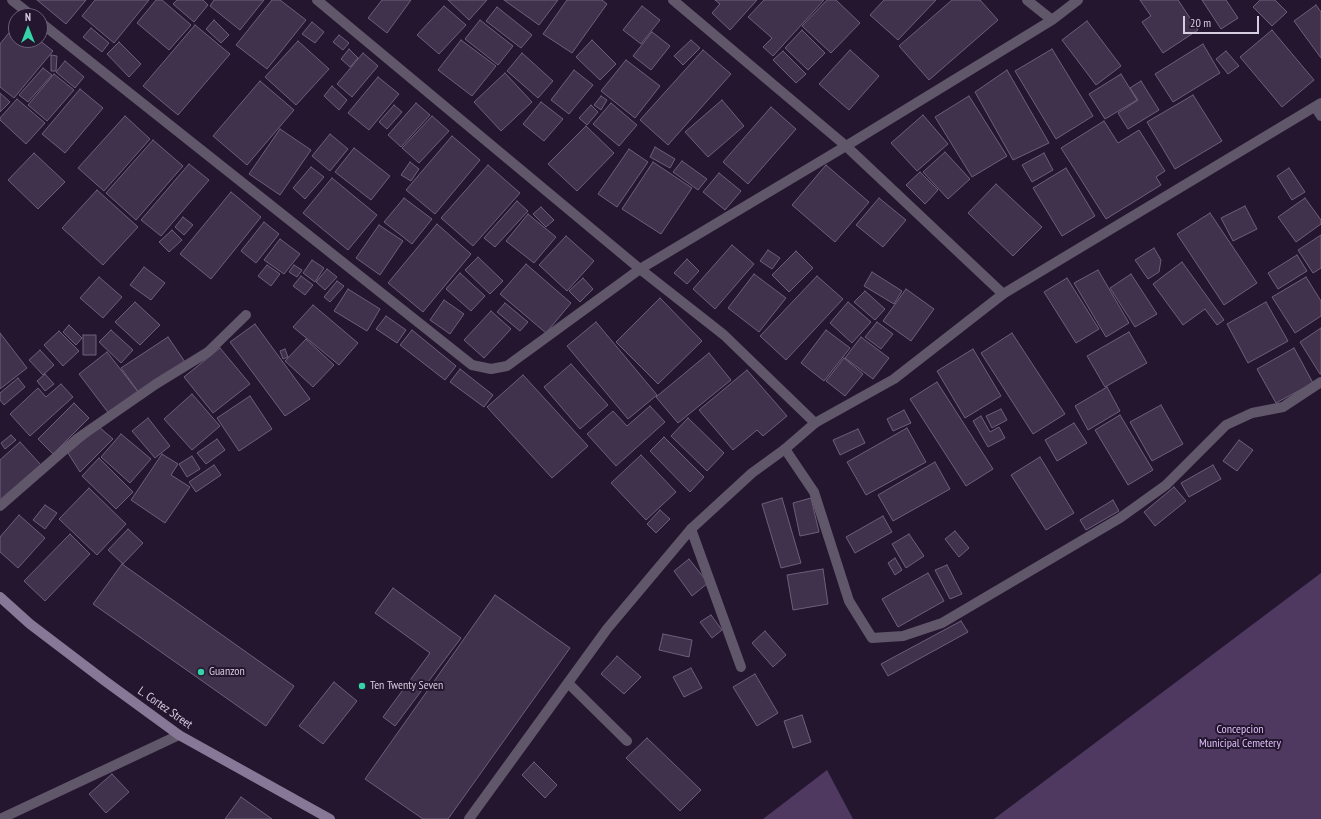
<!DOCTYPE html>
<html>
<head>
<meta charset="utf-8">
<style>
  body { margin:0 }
  #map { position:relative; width:1321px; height:819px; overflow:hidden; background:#24162f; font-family:"PT Sans Narrow",sans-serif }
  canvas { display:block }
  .north { position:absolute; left:8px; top:8px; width:40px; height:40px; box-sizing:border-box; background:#24162f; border:1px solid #6b5f75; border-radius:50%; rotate:0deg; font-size:11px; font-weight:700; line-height:16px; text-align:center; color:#d6cdde }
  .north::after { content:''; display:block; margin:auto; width:14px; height:18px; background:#35d4a7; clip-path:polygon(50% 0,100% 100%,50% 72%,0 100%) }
  .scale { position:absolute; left:1183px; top:16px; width:76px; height:18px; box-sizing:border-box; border:2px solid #d6cdde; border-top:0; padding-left:5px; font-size:12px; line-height:14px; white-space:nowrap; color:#d6cdde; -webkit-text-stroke:3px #24162f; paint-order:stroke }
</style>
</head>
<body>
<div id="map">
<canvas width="1321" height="819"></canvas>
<div class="north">N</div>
<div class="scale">20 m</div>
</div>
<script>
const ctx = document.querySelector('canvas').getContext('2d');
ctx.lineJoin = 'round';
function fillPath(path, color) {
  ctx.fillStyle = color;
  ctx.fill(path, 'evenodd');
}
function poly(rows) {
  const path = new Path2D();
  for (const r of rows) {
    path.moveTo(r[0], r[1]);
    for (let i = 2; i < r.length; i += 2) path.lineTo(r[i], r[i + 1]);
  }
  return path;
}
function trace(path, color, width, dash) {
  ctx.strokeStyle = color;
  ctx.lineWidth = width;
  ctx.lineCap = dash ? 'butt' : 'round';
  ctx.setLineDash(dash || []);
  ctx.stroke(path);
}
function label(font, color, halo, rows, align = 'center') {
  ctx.font = font + ' "PT Sans Narrow",sans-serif';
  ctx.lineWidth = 4;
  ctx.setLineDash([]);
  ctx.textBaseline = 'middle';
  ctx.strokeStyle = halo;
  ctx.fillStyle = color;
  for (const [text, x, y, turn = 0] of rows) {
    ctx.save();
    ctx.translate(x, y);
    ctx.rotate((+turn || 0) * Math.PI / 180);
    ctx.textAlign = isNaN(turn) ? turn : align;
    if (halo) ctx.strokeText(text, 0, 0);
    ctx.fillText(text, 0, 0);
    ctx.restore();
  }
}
fillPath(poly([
  [1321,573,1321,819,994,819],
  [827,770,853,819,763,819]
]), '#4f3961');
const building = poly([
  [37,0,86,0,66,24,37,0],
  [95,0,149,0,114,43,82,16,95,0],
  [156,0,162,0,191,25,169,50,137,23,156,0],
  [177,0,203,0,208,5,194,22,173,4,177,0],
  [214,0,264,0,240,30,210,6,214,0],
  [272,0,280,0,306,20,267,69,236,45,272,0],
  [382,0,411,0,387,33,368,18,382,0],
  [448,0,487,0,469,20,448,0],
  [504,0,558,0,539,25,504,0],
  [567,0,602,0,607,4,572,53,543,34,567,0],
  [715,0,757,0,730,30,712,13,720,4,715,0],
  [764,0,824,0,773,56,763,47,772,38,748,17,764,0],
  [827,0,836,0,860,23,831,53,802,26,827,0],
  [884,0,936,0,898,40,870,15,884,0],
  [952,0,980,0,998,20,929,80,899,46,952,0],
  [1140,0,1178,0,1198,30,1163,53,1142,22,1151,16,1140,0],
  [1202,0,1226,0,1238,18,1221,29,1202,0],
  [1260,0,1275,0,1287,12,1272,26,1253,7,1260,0],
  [1316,5,1321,12,1321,58,1294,21,1316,5],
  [444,6,466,25,439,54,417,35,444,6],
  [642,6,660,20,641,44,623,30,642,6],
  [497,7,532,35,521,48,486,21,497,7],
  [214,20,229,35,221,43,206,29,214,20],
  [480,20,513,46,498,65,465,39,480,20],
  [1087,21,1121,66,1096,85,1062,40,1087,21],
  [312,22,324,32,315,43,302,34,312,22],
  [16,24,16,40,39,40,53,51,14,98,0,87,0,44,16,24],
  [195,25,230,54,178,115,143,86,195,25],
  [91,28,109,43,102,52,83,37,91,28],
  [802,30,825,53,808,70,785,48,802,30],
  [1272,30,1314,80,1282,107,1240,57,1272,30],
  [652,32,670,46,651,70,633,56,652,32],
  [339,35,349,43,343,50,333,42,339,35],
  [461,40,496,66,472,96,438,70,461,40],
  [592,40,616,64,600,80,576,57,592,40],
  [691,40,700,48,683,65,674,56,691,40],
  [298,41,329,69,296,105,265,77,298,41],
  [119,42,141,64,129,77,107,54,119,42],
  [1203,44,1220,73,1173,102,1155,74,1203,44],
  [349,49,358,58,350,67,341,59,349,49],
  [1052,49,1093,116,1056,139,1015,71,1052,49],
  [703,50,731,74,668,145,640,120,703,50],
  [850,50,879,76,849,110,819,84,850,50],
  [783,51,806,74,796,83,773,60,783,51],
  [1226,51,1239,66,1228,74,1216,59,1226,51],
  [363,53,378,66,352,97,337,84,363,53],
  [522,53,553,81,538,98,507,71,522,53],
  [51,55,57,56,56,71,51,71,51,55],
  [626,60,660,86,635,118,601,91,626,60],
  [65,61,84,77,75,88,56,72,65,61],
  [43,68,52,75,28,102,19,95,43,68],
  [574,70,593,85,569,114,551,100,574,70],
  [1007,70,1049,143,1013,160,975,92,1007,70],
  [505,73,532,102,501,131,474,102,505,73],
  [54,74,74,90,47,121,28,105,54,74],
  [1121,74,1137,100,1105,119,1089,94,1121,74],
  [378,77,399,94,369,130,348,113,378,77],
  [260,81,294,110,247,165,213,136,260,81],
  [1141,81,1159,110,1128,129,1118,113,1138,100,1130,88,1141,81],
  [332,86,347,100,339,110,324,96,332,86],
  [80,89,103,108,65,153,42,134,80,89],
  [0,93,10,102,0,112,0,93],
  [1193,95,1222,141,1175,169,1147,122,1193,95],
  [601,96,607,100,601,110,594,105,601,96],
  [969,96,1007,156,972,177,935,117,969,96],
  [17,99,45,123,26,144,0,120,0,118,17,99],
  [722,100,744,126,708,157,685,132,722,100],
  [541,102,563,119,544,141,523,124,541,102],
  [416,103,430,115,401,147,388,135,416,103],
  [611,103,637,125,619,146,593,124,611,103],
  [394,105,402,112,387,129,379,122,394,105],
  [591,105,598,112,587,125,579,118,591,105],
  [771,107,796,129,748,184,723,162,771,107],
  [923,115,948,144,917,171,891,143,923,115],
  [125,116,150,139,104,191,78,168,125,116],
  [432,116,449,131,419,163,402,148,432,116],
  [1104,121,1118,143,1139,130,1165,171,1156,177,1161,185,1106,219,1061,148,1104,121],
  [586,126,614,153,577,191,548,164,586,126],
  [280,129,311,150,280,195,249,174,280,129],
  [330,134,348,149,330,171,312,156,330,134],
  [452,136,480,160,435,214,406,190,452,136],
  [153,140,183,166,136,220,106,193,153,140],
  [655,147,675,159,670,168,650,157,655,147],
  [354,148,390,176,371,200,335,172,354,148],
  [629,149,648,162,617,207,598,194,629,149],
  [945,152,970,179,948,199,923,172,945,152],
  [34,153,65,182,38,209,8,180,34,153],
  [1044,153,1053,170,1032,182,1022,165,1044,153],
  [682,161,707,179,698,190,673,172,682,161],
  [410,162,419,169,411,181,401,175,410,162],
  [653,162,692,188,661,234,622,209,653,162],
  [189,164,209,180,161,236,141,220,189,164],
  [488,165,520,193,473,246,441,218,488,165],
  [826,165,869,202,835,242,792,205,826,165],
  [311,167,324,177,305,199,293,188,311,167],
  [1066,168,1095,216,1062,236,1033,188,1066,168],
  [1289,168,1305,192,1292,200,1277,176,1289,168],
  [920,172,938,190,925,204,906,185,920,172],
  [719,173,741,191,725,210,703,192,719,173],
  [332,178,377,215,348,250,303,213,332,178],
  [996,184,1042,227,1013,256,968,213,996,184],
  [97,190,138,227,103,265,62,228,97,190],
  [231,192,261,217,211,279,180,254,231,192],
  [404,198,432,219,412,244,384,222,404,198],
  [879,198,906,220,883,247,856,225,879,198],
  [1305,198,1321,220,1321,224,1296,242,1278,217,1305,198],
  [517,201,528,211,495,247,484,238,517,201],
  [1245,206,1257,229,1233,241,1221,218,1245,206],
  [541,207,554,220,546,227,533,214,541,207],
  [1210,213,1257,283,1224,305,1177,234,1210,213],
  [528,214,556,237,534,263,506,241,528,214],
  [183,217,193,225,184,235,175,227,183,217],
  [264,222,279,234,256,263,241,251,264,222],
  [437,224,471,254,423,312,388,283,437,224],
  [379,225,403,241,380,275,356,258,379,225],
  [172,230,182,240,169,252,159,242,172,230],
  [1321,235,1321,268,1313,273,1298,250,1321,235],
  [566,236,594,261,567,291,539,265,566,236],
  [280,239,300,254,284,274,264,260,280,239],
  [732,245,754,264,715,309,693,289,732,245],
  [1154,248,1161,260,1159,272,1148,279,1135,260,1154,248],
  [768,250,780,258,772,269,760,261,768,250],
  [796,251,813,268,789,292,772,275,796,251],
  [1297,255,1307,271,1278,289,1268,273,1297,255],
  [478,257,503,281,490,294,465,270,478,257],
  [687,259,699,271,687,284,674,273,687,259],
  [312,260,324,268,315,282,303,273,312,260],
  [1182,262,1224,320,1217,325,1205,309,1183,325,1153,284,1182,262],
  [526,264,571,303,546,333,500,294,526,264],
  [267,265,280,274,271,286,258,276,267,265],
  [294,265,302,270,297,277,289,272,294,265],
  [144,267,165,283,151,300,130,285,144,267],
  [327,269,337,277,325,290,316,282,327,269],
  [1098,270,1129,323,1106,337,1074,283,1098,270],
  [872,272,902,291,894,304,864,286,872,272],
  [460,273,485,296,471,311,446,289,460,273],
  [754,274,786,298,759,332,728,308,754,274],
  [1131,274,1157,314,1135,327,1110,288,1131,274],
  [301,276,313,285,305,295,293,286,301,276],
  [817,276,843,299,786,360,760,336,817,276],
  [99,277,122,297,103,318,80,298,99,277],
  [1306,277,1321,301,1321,316,1295,333,1272,297,1306,277],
  [583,278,593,289,580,302,569,291,583,278],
  [1067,278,1099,329,1076,343,1044,292,1067,278],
  [337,281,344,286,330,302,324,297,337,281],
  [348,289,380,309,367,331,334,311,348,289],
  [906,289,934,309,911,341,883,321,906,289],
  [865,291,885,309,875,320,854,302,865,291],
  [660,298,702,341,658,384,616,342,660,298],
  [444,300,464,314,450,334,430,320,444,300],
  [135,302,160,325,140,345,115,322,135,302],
  [848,302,871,322,852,343,830,323,848,302],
  [1266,302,1288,341,1248,363,1227,324,1266,302],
  [505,303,528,322,520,331,497,312,505,303],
  [313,305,358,343,339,365,293,327,313,305],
  [491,311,511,329,484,358,464,340,491,311],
  [386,316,406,330,397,343,376,329,386,316],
  [596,322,657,395,628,419,567,346,596,322],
  [877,322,893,334,881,349,865,337,877,322],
  [255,324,310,399,285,416,230,342,255,324],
  [69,325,82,338,76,345,63,332,69,325],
  [1321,328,1321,374,1320,374,1300,342,1321,328],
  [111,330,133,350,121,363,99,342,111,330],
  [412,330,456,366,445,380,400,345,412,330],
  [826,330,850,348,824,381,801,363,826,330],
  [59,331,79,351,63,366,44,345,59,331],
  [1129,332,1147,363,1105,387,1087,356,1129,332],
  [0,333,27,368,0,389,0,333],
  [1012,333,1065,414,1033,434,981,353,1012,333],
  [83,335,96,335,96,355,83,355,83,335],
  [168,337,185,362,139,393,121,368,168,337],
  [861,337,889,358,873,379,845,358,861,337],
  [306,339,334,365,313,387,285,361,306,339],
  [220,348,250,384,213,413,184,377,220,348],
  [1294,348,1313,383,1276,403,1257,369,1294,348],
  [285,349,288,357,283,359,280,351,285,349],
  [973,349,1001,396,965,418,937,371,973,349],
  [40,350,54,365,43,375,29,360,40,350],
  [107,352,139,393,110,415,79,374,107,352],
  [709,353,731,380,678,423,656,397,709,353],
  [844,358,863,374,845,396,826,381,844,358],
  [571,364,608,405,580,429,544,387,571,364],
  [460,369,493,395,484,407,450,382,460,369],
  [747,370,787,416,763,436,757,430,733,450,699,410,747,370],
  [45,374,54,384,45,391,37,381,45,374],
  [523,375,588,446,552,478,487,407,523,375],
  [18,378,25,387,4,405,0,400,0,393,18,378],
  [937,382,993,469,966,486,910,399,937,382],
  [61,384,73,397,30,436,10,414,38,388,46,397,61,384],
  [1107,387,1120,411,1088,430,1075,406,1107,387],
  [192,394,220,426,192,450,164,419,192,394],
  [250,396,272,429,239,451,217,418,250,396],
  [74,403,89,418,53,454,38,439,74,403],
  [1161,405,1183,444,1152,461,1130,422,1161,405],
  [650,406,665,422,616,466,587,434,613,411,627,426,650,406],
  [1001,409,1007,420,992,428,986,416,1001,409],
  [904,410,911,423,893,431,887,419,904,410],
  [1120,415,1153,470,1128,485,1095,430,1120,415],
  [981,416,990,432,999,427,1005,438,988,447,973,421,981,416],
  [148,418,170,446,155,458,132,431,148,418],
  [688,418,724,453,707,471,671,436,688,418],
  [1074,423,1087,443,1057,461,1045,440,1074,423],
  [99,427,113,439,80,472,68,453,99,427],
  [907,428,926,462,866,495,847,462,907,428],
  [858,429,865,443,840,455,833,440,858,429],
  [121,434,151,459,130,483,101,457,121,434],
  [11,435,16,440,5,449,1,443,11,435],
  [664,437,704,477,690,492,650,451,664,437],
  [217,439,225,450,206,464,197,453,217,439],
  [1239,440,1253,450,1237,471,1223,461,1239,440],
  [20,442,41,465,0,502,0,460,20,442],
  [162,454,178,464,171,475,190,487,165,523,131,500,162,454],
  [641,455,676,492,646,520,611,483,641,455],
  [192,456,200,469,187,477,179,464,192,456],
  [1040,457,1074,513,1046,530,1011,475,1040,457],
  [99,458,133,492,116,509,82,476,99,458],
  [935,462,950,489,893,521,878,495,935,462],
  [214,465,221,475,196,492,189,482,214,465],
  [1213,465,1221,479,1189,497,1181,483,1213,465],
  [1174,487,1186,501,1155,526,1144,512,1174,487],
  [89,488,126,524,97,555,59,519,89,488],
  [782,498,801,563,781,568,762,504,782,498],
  [811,498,819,532,800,536,793,503,811,498],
  [1113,500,1119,511,1086,530,1080,520,1113,500],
  [45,505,57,513,45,529,33,520,45,505],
  [660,510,670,519,656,533,647,524,660,510],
  [19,515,45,538,18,568,0,552,0,537,19,515],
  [883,516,892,532,855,553,846,537,883,516],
  [128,529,143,543,123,564,108,550,128,529],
  [955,531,969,548,959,557,945,539,955,531],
  [70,534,90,554,45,601,24,581,70,534],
  [909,534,924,556,906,568,892,544,909,534],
  [895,558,902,570,895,575,888,563,895,558],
  [689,559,708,583,692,596,674,571,689,559],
  [122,564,294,686,266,726,93,604,122,564],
  [947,565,962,594,950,599,935,570,947,565],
  [823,569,828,604,793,610,787,575,823,569],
  [928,573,944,601,898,627,882,599,928,573],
  [393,588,461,638,395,726,383,717,430,653,375,613,393,588],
  [495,595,570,648,448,819,423,819,365,779,495,595],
  [711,615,722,630,712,638,700,622,711,615],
  [961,621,968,632,888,676,881,664,961,621],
  [765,631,786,655,773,667,752,643,765,631],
  [663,634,692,640,689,657,659,650,663,634],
  [617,656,641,677,624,694,601,674,617,656],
  [691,668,702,688,684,697,673,677,691,668],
  [755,674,778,713,757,726,733,687,755,674],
  [334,682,357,701,323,744,299,726,334,682],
  [802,715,811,742,793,748,784,721,802,715],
  [647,738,701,790,680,811,626,758,647,738],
  [534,762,557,785,545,798,522,775,534,762],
  [112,774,129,792,106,813,89,794,112,774],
  [241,797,272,819,225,819,241,797]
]);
fillPath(building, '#40324d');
trace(building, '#6e5e7c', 1);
trace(poly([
  [691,529,741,667],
  [568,683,627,741]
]), '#61576b', 10);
trace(poly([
  [12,0,32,16],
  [317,0,640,269,724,335,815,423],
  [1027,0,1052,20],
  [40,22,472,365,491,369,507,366,640,269,846,146,1052,20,1078,0],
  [1316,108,1321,116],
  [1003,294,1321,103],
  [785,449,814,492,849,601,872,638,903,636,942,623,1120,518,1166,485,1226,425,1252,413,1283,407,1321,382],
  [0,506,78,438,156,384,208,352,246,315],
  [0,819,179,735]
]), '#61576b', 10);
trace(poly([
  [469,819,607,629,691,529,752,473,785,449,815,423,894,379,1003,294,846,146,673,0]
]), '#61576b', 10);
trace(poly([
  [0,597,30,624,105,681,179,735,330,819]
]), '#887897', 10);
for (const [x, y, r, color] of [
  [201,672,4,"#35d4a7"],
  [362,686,4,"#35d4a7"]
]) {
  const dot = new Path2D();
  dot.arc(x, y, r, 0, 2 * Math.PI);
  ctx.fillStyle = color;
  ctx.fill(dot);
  trace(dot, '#24162f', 1.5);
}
label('12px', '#d6cdde', '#24162f', [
  ["Guanzon",209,672],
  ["Ten Twenty Seven",370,686]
], 'left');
label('12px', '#d6cdde', '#24162f', [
  ["L. Cortez Street",165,708,35]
]);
label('12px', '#ddc0f8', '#24162f', [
  ["Concepcion",1240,730],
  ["Municipal Cemetery",1240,744]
]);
</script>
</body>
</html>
